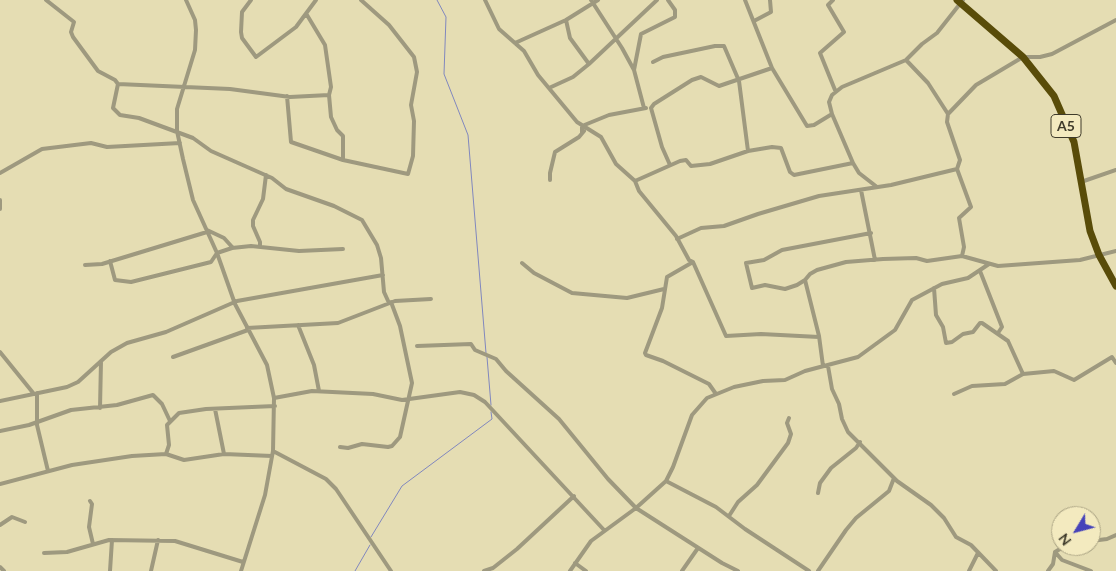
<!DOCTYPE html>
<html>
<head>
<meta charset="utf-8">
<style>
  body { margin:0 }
  #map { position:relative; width:1116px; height:571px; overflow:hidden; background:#e5ddb3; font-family:Lato,sans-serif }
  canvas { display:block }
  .north { position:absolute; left:1051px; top:506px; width:50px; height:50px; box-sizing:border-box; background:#f3eabf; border:1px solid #aba484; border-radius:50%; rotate:233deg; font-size:14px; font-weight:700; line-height:20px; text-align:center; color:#3f3b2b }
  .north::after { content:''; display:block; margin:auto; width:18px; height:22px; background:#4643b9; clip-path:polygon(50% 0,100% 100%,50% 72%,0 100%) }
</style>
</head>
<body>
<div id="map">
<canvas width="1116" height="571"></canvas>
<div class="north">N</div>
</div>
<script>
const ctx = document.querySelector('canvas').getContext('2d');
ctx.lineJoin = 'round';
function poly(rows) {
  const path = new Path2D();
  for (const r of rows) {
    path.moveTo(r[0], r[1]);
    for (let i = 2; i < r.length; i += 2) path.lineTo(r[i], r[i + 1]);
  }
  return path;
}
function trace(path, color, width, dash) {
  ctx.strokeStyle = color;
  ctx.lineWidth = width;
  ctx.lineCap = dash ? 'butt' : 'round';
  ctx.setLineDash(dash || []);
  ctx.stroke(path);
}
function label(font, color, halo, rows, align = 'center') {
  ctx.font = font + ' Lato,sans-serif';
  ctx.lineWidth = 4;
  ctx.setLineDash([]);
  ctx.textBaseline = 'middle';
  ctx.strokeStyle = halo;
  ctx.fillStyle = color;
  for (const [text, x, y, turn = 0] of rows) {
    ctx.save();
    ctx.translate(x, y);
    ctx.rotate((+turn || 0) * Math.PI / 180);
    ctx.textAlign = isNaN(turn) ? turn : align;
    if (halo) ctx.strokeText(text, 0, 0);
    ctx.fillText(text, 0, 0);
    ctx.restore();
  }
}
trace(poly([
  [437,0,446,17,444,74,468,135,486,353],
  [487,357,491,405],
  [371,537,402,486,492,419,491,412],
  [355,571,370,545]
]), '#8087be', 1);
trace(poly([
  [46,0,74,22,71,32,73,37,98,71,115,80,118,84,230,89,290,97,329,95],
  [186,0,195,20,196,30,195,50,177,109,177,131,183,159,193,200,217,253,235,304,267,365,274,398,273,451,265,495,241,571],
  [251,0,242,12,241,32,242,38,256,57,296,27,316,0],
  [485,0,499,29,524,51,538,75,577,122,601,137,616,164,635,181,639,191,676,236,689,260,693,262,726,336,761,334,819,337],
  [591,0,622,48,634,70,644,108],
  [745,0,772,68,807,126,814,125,832,114],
  [833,0,828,5,844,32,820,53,835,90],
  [307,15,325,45,331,87,329,95,331,117,337,130,343,136,343,160],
  [566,20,570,38,589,64],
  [754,21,771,12,770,0],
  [515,43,566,20,598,0],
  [906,60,928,83,948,114],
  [653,62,663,57,715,46,724,46,739,81,748,151],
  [634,70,641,34,675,17,675,10,668,0],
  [118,84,113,108,120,115,139,118,193,138,211,151,272,178,286,189,334,206,362,220,377,245,381,258,384,292,389,303],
  [549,88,573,77,589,64,657,0],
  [287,96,291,142,343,160,408,174,413,156,414,121,411,105,417,72,414,57,389,25,361,0],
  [651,108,654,104,692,80,701,77,719,86,772,68],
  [651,108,662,147,670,165],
  [582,133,582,126,609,115,646,108],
  [853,163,859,173,877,187],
  [0,173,42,149,91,143,107,147,180,143],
  [550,180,550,173,555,152,579,137,584,131],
  [635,181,680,161,686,160,691,166,710,164,748,151,772,147,781,148,790,172,794,175,853,163,832,114,829,102,832,95,842,87,906,60,922,44,937,33,963,0],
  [1081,182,1116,170],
  [861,190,875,260],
  [0,200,0,209],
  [207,230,224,238,233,248],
  [677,239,701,228,724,226,758,214,819,196,891,185,957,169],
  [260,247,260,242,253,226,253,220,263,199,266,175],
  [962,256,964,247,959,218,971,207,957,169,960,160,947,122,948,114,976,85,1023,57,1040,57,1052,54,1116,20],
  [110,261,115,280,131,282,211,262,217,253,232,248,251,246,299,251,343,249],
  [693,262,667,277,662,308,645,353,646,355,663,361,709,384,716,394],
  [522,263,534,273,572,293,627,298,664,289],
  [85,265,102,264,207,232],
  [980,271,1002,327,998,333],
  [805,280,797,285,785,289,765,285,752,288,746,263,764,260,782,250,871,233],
  [934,288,936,315,943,327,946,343,952,342,963,334,973,332,980,323,982,323,1008,341,1023,374,1005,384,972,386,954,394],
  [298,325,314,365,319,391],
  [247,328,338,323,395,301,431,299],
  [417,346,471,344,475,350,496,359,506,371,559,419,608,479,636,508,722,563,738,571],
  [0,352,34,394],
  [173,357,248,330],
  [823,366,819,336,805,280,810,274,817,270,846,262,883,259,916,258,927,261,962,256,998,266,1080,260,1116,251],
  [828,366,832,389,839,404,842,419,848,432,897,481,931,505,944,518,956,537,971,545,996,571],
  [1023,374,1054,371,1074,380,1112,357,1116,363],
  [37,393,37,425,48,471],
  [274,398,312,391,373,394,402,400,460,392,474,395,485,402,604,530],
  [0,401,67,387,78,382,111,352,127,343,166,332,237,301,383,275],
  [100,408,101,361],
  [215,409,224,454],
  [0,431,29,425,71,410,117,405,153,395,162,404,170,421],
  [340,447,348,448,362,444,388,447,392,446,400,437,412,383,400,326,391,302],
  [273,451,326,479,336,489,391,571],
  [166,454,184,460,224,454,272,456],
  [666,481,716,507,745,529,809,571],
  [0,484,72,465,132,456,166,454,169,445,167,425,179,413,206,409,275,406],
  [818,493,820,483,831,468,856,448,860,442],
  [90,501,92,504,89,527,93,544],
  [729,516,738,502,757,485,788,443,791,434,787,423,789,418],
  [0,525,12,517,25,522],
  [1091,541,1107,539,1116,535],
  [1055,552,1062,560,1091,571],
  [44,553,67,552,109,540,175,541,243,562],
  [575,563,586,571],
  [0,567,4,571],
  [110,571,112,540],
  [151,571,158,540],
  [484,571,493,568,517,549,574,496],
  [570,571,591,541,636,508,666,481,673,467,692,415,707,398,734,387,763,381,785,380,805,371,858,357,895,330,912,300,942,284,968,278,989,264],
  [682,571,698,548],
  [818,571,846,530,856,518,889,491,894,478],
  [969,571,978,553],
  [1048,571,1053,564,1055,552,1065,546]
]), '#9e997f', 4);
trace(poly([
  [957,0,1023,57,1054,96,1074,142,1090,231,1099,255,1116,286]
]), '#594c09', 7);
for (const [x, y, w] of [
  [1066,126,30]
]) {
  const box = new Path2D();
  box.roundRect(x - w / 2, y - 11.5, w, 23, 4);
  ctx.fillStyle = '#f3eabf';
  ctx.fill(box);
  trace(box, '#3f3b2b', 1);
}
label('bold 14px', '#3f3b2b', null, [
  ["A5",1066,126]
]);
</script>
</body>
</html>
